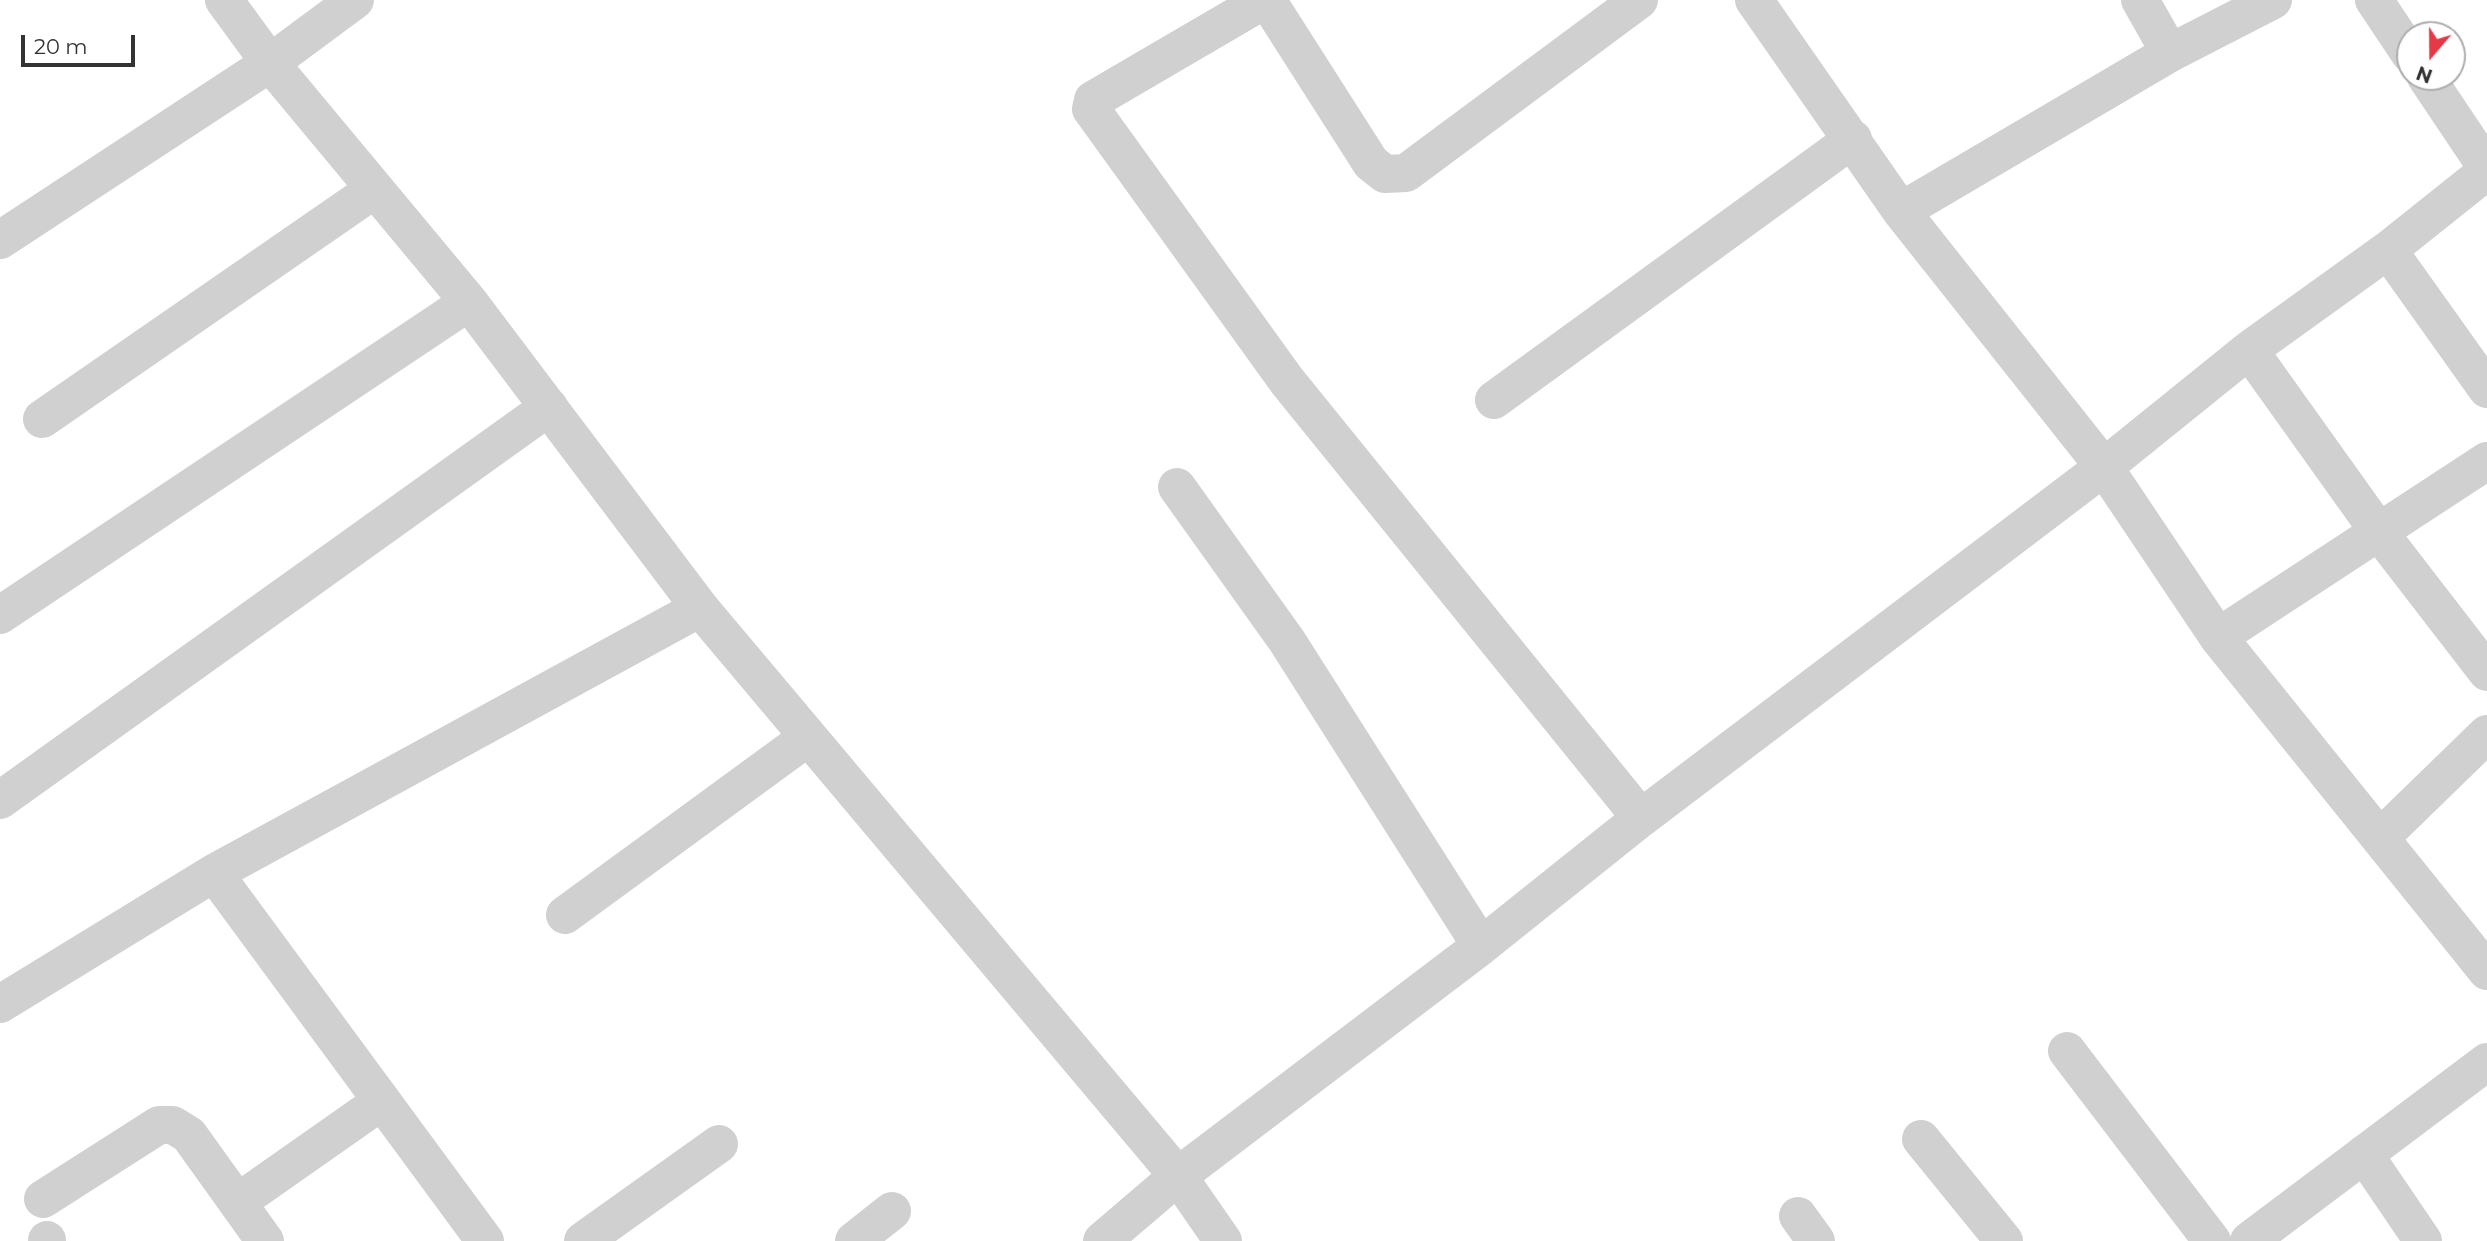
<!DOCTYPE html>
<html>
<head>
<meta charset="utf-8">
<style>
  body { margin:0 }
  #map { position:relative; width:2487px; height:1241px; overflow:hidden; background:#fff; font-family:Montserrat,sans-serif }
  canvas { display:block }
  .north { position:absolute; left:2396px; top:21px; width:70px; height:70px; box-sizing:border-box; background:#fff; border:2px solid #adadad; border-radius:50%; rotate:200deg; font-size:19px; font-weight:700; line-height:28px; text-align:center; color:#333 }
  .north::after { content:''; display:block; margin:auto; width:24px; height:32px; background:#e63946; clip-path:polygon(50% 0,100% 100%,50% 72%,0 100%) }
  .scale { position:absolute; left:21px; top:35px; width:114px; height:32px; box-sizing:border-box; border:4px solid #333; border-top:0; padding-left:9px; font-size:21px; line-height:24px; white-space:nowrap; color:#333; -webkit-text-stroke:5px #fff; paint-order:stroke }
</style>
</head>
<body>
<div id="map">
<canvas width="2487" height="1241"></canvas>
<div class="north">N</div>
<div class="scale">20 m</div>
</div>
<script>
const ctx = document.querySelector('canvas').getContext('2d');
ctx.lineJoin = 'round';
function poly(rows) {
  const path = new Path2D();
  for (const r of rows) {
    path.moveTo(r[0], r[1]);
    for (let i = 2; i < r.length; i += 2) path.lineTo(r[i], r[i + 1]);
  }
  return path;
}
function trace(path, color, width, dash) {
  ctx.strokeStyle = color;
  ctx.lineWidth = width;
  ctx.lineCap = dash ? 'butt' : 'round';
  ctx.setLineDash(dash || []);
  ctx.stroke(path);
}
trace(poly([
  [224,0,270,63,469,302,700,608,1178,1176,1223,1241],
  [1264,0,1093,100,1091,109,1287,381,1641,818],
  [1267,0,1371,163,1385,174,1406,173,1639,0],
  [1754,0,1901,211,2104,467,2218,637,2487,971],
  [2140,0,2170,53],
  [2374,0,2410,54],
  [2426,77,2487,168],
  [1901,211,2170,53,2273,0],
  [0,240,270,63,355,0],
  [2388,250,2487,389],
  [2249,350,2379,532,2487,672],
  [1494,400,1853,139],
  [42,419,375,189],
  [1177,487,1287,641,1481,946],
  [0,615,469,302],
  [2218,637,2487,461],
  [0,800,549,407],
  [2381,837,2487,734],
  [214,873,485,1241],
  [565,915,807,738],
  [0,1004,214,873,700,608],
  [2067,1051,2212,1241],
  [1921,1139,2004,1241],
  [2364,1154,2423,1241],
  [43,1199,159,1125,173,1125,189,1135,265,1241],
  [238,1202,382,1101],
  [1798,1216,1816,1241],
  [47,1240,47,1241],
  [583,1241,719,1144],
  [854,1241,892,1211],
  [1102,1241,1178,1176,1481,946,1641,818,2104,467,2249,350,2388,250,2487,171],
  [2249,1241,2487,1062]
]), '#d0d0d0', 38);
</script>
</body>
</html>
